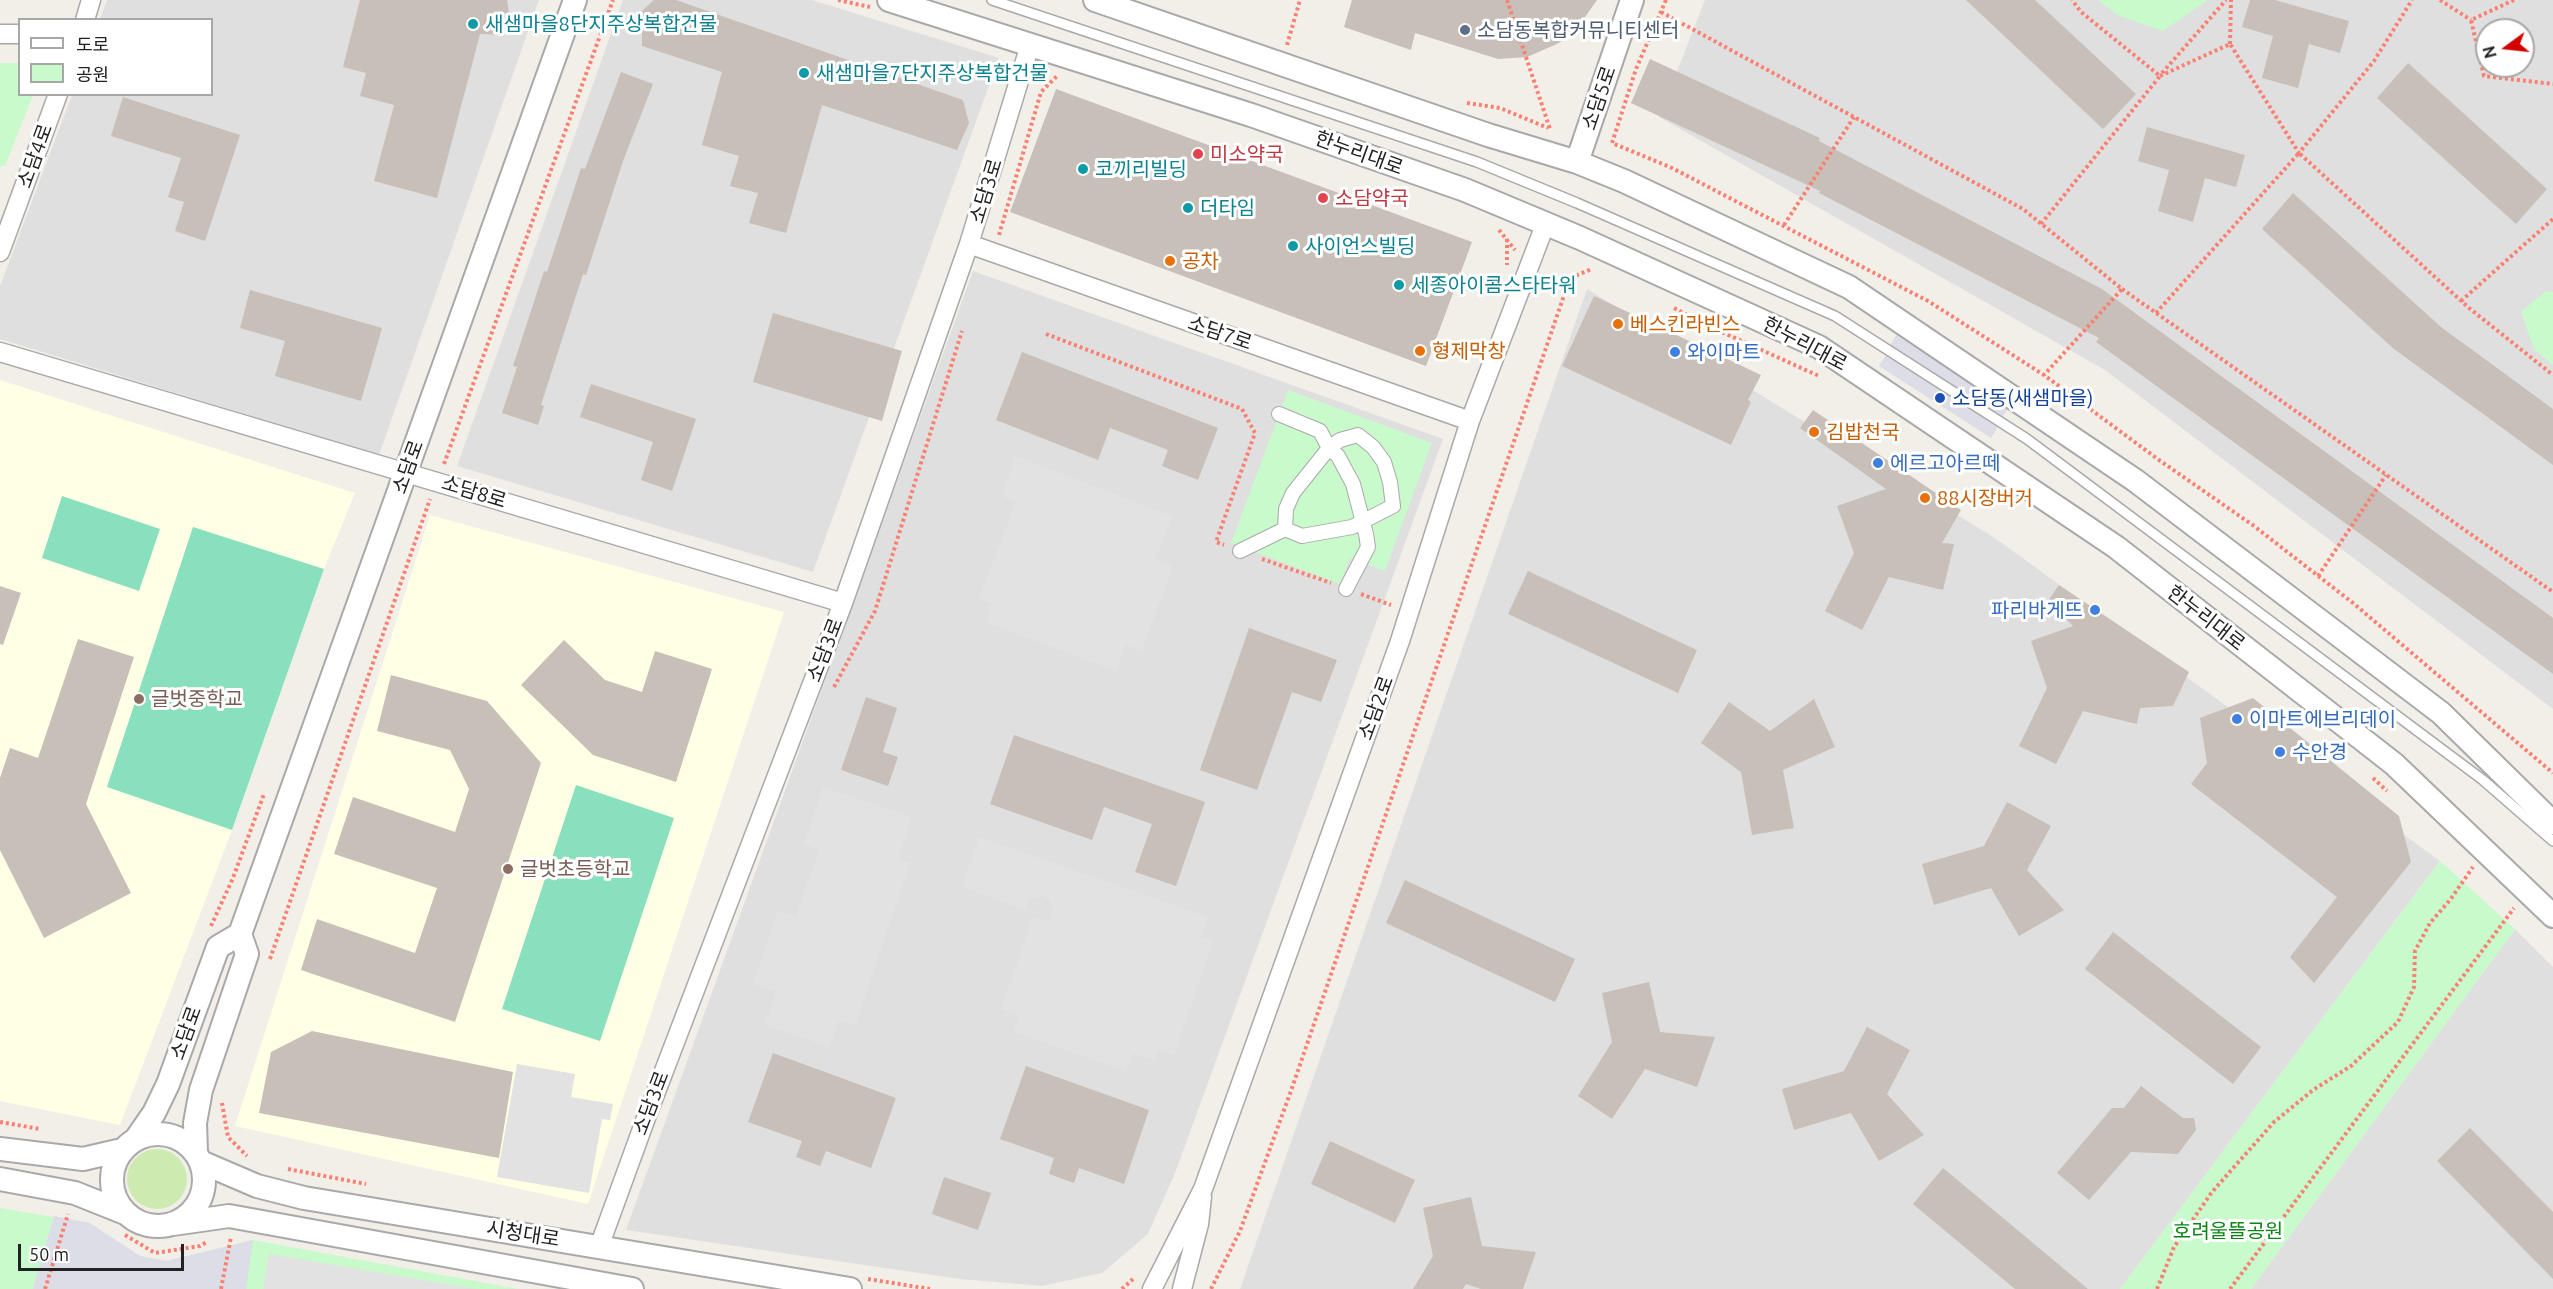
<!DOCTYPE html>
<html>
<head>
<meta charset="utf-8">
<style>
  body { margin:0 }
  #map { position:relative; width:2553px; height:1289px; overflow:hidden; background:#f2efe9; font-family:Ubuntu,"Noto Sans KR",sans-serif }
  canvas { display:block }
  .legend { position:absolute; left:18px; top:18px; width:195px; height:78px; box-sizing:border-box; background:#fff; border:2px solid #a7a7a7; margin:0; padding:8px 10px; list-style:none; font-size:18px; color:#222 }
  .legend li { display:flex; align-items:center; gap:12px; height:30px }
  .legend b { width:30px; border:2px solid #a7a7a7 }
  .north { position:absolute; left:2475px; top:18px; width:60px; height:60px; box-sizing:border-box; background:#fff; border:2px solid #a7a7a7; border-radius:50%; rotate:255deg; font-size:16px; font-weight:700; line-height:24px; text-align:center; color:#222 }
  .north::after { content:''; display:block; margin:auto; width:21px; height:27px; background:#d40000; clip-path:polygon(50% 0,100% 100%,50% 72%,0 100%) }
  .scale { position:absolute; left:18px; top:1244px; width:166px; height:27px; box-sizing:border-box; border:3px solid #222; border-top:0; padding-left:8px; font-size:18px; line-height:21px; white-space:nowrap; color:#222; -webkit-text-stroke:4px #fff; paint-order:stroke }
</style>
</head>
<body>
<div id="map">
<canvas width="2553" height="1289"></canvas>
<ul class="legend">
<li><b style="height:8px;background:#fff"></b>도로</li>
<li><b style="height:16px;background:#c8facc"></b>공원</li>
</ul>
<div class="north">N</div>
<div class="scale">50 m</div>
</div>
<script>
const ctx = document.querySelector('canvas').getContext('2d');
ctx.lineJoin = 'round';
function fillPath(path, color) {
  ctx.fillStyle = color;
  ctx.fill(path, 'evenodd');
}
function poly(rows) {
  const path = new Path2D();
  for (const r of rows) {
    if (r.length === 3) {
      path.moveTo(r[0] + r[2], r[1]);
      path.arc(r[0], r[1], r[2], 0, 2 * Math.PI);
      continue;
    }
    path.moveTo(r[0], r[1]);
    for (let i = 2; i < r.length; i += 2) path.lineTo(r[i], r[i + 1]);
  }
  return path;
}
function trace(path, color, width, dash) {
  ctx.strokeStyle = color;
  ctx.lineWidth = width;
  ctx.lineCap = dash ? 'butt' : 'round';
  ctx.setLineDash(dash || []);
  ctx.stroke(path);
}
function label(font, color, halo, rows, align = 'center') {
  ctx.font = font + ' Ubuntu,"Noto Sans KR",sans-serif';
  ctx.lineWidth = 6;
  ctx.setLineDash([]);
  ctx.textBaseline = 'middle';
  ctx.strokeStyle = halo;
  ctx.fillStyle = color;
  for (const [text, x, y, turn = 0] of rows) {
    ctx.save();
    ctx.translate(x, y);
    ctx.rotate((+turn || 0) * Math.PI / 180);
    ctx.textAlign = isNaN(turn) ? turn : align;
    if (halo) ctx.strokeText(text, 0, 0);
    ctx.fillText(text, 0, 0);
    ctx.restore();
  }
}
fillPath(poly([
  [107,0,539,0,379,455,0,339,0,286,72,95,212,94,212,20,100,19],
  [623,0,812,0,999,58,813,572,457,466],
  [1705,0,2553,0,2553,709,2105,370,1659,117],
  [2487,30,2523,30,2523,66,2487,66],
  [973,271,1443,439,1175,1173,1148,1234,1102,1273,1042,1286,960,1279,626,1230],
  [1587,289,1995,538,2440,861,2120,1289,1240,1289],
  [2515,929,2553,967,2553,1289,2251,1289]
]), '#e0dfdf');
fillPath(poly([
  [0,380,355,493,324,569,232,830,120,1125,0,1101],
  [430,515,784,612,588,1204,235,1126]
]), '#ffffe5');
fillPath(poly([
  [157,1179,30]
]), '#cdebb0');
fillPath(poly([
  [2098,0,2208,0,2163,31,2119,16],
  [0,63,19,63,20,94,33,95,5,166,0,166],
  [2546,291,2553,292,2553,365,2534,349,2521,312],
  [1288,390,1432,443,1385,571,1350,558,1340,584,1231,543],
  [2440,861,2515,929,2251,1289,2120,1289],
  [0,1208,90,1223,140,1256,166,1261,253,1240,518,1289,0,1289]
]), '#c8facc');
fillPath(poly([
  [62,496,160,529,139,591,42,558],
  [193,527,324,569,232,830,107,787],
  [576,785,674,818,600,1041,502,1009]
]), '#88e0be');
fillPath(poly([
  [1016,456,1172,516,1155,560,1173,567,1141,651,1126,645,1116,671,986,622,992,604,979,599,1016,502,1002,496],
  [823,787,912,817,898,859,910,863,855,1026,839,1020,829,1047,765,1025,776,992,753,984,778,911,796,917,819,850,804,844],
  [979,837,1208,917,1201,937,1213,941,1174,1055,1159,1050,1156,1061,1132,1053,1126,1071,1014,1032,1019,1016,1001,1009,1033,917,1049,922,1052,912,1050,901,1043,896,1029,899,1025,910,962,887],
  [517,1064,575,1074,571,1097,613,1104,610,1120,602,1119,589,1193,497,1177],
  [269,1254,476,1289,263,1289]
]), '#e2e2e2');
fillPath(poly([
  [1896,335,2009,407,2002,418,1890,346],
  [1886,355,1998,427,1991,438,1879,366],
  [54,1216,90,1223,140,1256,166,1261,253,1240,246,1289,33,1289]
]), '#dddde8');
fillPath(poly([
  [360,0,507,0,509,13,503,35,480,34,437,198,374,181,394,105,360,96,366,73,343,67],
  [654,0,676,0,963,100,969,123,957,150,822,105,786,233,749,223,758,193,730,186,739,156,702,145,722,72,642,46,642,11],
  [1352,0,1597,0,1573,34,1557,44,1527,57,1498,59,1415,33,1411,50,1344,27],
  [1966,0,2035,0,2136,94,2103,129],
  [2250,0,2275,0,2349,21,2340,53,2309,44,2298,88,2262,78,2273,36,2242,27],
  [1650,59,1820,138,1819,141,2102,289,2553,618,2553,674,2096,342,2099,338,1819,193,1820,191,1631,103],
  [2408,63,2547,189,2516,224,2377,98],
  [621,72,653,84,623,161,586,275,583,274,541,405,544,406,538,425,502,413,517,367,513,366,544,271,547,272,581,168,585,169],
  [1056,89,1472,242,1426,366,1010,212],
  [123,97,240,135,205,241,175,231,184,202,168,197,181,158,111,136],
  [2147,127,2245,155,2236,187,2205,178,2193,222,2158,211,2169,170,2138,161],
  [2293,193,2441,327,2553,409,2553,465,2394,349,2262,229],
  [250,290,382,328,361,401,275,376,285,341,240,328],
  [1594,296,1761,375,1748,400,1751,402,1731,445,1562,366],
  [773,313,902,351,882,421,753,382],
  [1022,352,1218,428,1198,480,1162,466,1168,450,1110,428,1098,460,996,420],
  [591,384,696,419,672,491,641,480,653,442,580,417],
  [1813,410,1961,510,1942,543,1954,544,1943,590,1889,577,1862,630,1825,611,1854,553,1837,506,1886,489,1800,428],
  [1528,571,1697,650,1678,693,1508,614],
  [2059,585,2189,672,2173,706,2140,708,2137,724,2083,711,2056,764,2019,746,2047,688,2031,641,2073,626,2048,601],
  [0,586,21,593,3,645,0,644],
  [1249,628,1337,660,1321,702,1292,692,1257,790,1200,770],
  [78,639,134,657,86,804,131,893,44,938,0,850,0,778,10,748,38,758],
  [564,640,605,680,642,692,655,651,712,669,676,782,593,755,521,685],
  [391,675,487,701,541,763,455,1022,301,970,317,919,415,953,437,888,334,854,353,797,455,832,469,789,450,750,377,731],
  [866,697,897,708,883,752,898,757,888,786,841,770],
  [2253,698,2399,816,2411,862,2314,983,2290,957,2337,897,2191,784,2207,763,2200,718],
  [1814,699,1835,747,1783,770,1794,828,1752,835,1741,772,1701,743,1729,702,1770,731],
  [1014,735,1205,802,1176,886,1135,872,1152,824,1104,807,1092,840,990,804],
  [2007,802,2051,826,2027,870,2064,910,2019,936,1991,888,1934,905,1922,864,1984,846],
  [1405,880,1575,959,1555,1002,1386,923],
  [2113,932,2261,1047,2233,1084,2085,969],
  [1649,982,1660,1032,1715,1037,1697,1087,1645,1069,1612,1119,1578,1096,1612,1042,1602,993],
  [1867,1027,1910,1050,1887,1094,1924,1135,1879,1161,1851,1113,1794,1130,1782,1089,1844,1071],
  [312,1031,513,1072,499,1158,259,1113,271,1052],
  [773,1053,896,1098,871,1168,826,1151,820,1166,796,1157,802,1141,748,1122],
  [1026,1066,1149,1110,1124,1184,1079,1168,1074,1183,1049,1174,1054,1158,1000,1139],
  [2141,1086,2183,1118,2194,1118,2196,1130,2178,1154,2131,1152,2089,1200,2057,1173,2112,1108,2124,1108],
  [2470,1128,2553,1212,2553,1279,2437,1161],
  [1330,1141,1415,1180,1395,1223,1311,1184],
  [1943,1168,2015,1228,2088,1289,2015,1289,1913,1204],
  [944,1177,991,1193,978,1230,932,1214],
  [1471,1197,1482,1246,1536,1252,1523,1289,1481,1289,1466,1284,1463,1289,1413,1289,1433,1256,1423,1208]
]), '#c7bfb8');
const service = poly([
  [992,0,1477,162,1577,203,1835,316,2027,439,2483,780,2553,841]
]);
const pedestrian = poly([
  [1279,414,1320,431,1329,448,1338,456,1353,484,1366,534,1368,547,1346,589],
  [1240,551,1285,529,1302,536,1352,527,1393,506,1390,482,1384,462,1373,447,1358,435,1340,440,1329,448,1293,493,1286,509,1285,529]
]);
const minor = poly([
  [85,20,91,0],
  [0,34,20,34],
  [969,244,1470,421],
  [0,252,58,94],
  [0,352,843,603],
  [599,1247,646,1118,843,603,969,244,1030,45],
  [1152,1289,1203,1189,1400,641,1470,421,1545,225],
  [1182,1289,1199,1224,1202,1197]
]);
const tertiary = poly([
  [889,0,1251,115,1465,190,1580,238,1819,347,2116,547,2394,764,2553,916],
  [1095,0,1488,135,1577,162,1624,181,1849,287,2136,481,2441,713,2553,823],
  [1577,162,1632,0],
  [158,1180,46],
  [136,1139,154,1113,168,1084,218,947,240,934],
  [0,1149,83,1159,122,1150],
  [196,1152,195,1123,201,1090,247,954,240,934,575,0],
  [201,1162,257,1186,304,1198,850,1289],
  [0,1179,75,1193,125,1213],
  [173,1224,229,1216,632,1289]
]);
trace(service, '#a9a9a9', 12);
trace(pedestrian, '#a9a9a9', 16);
trace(minor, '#a9a9a9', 21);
trace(tertiary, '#a9a9a9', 26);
trace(poly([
  [838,0,870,7],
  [1507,0,1550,129],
  [1666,0,1636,69,1612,143,1670,167,1928,301,2044,375,2159,460,2254,526,2353,603,2553,773],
  [2440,0,2471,20],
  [2514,0,2471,20,2484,76,2553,84],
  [1661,12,2023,209,2122,289,2044,375],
  [2230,44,2231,0],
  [1287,45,1300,0],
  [2162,73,2226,0],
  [2160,76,2230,44,2299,153,2374,61,2412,0],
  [1467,103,1500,108,1548,128],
  [2041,224,2160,76,2081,12,2072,0],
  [1784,225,1854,117],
  [1499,230,1515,250],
  [999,235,1041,92,1058,75],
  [1507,239,1507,265],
  [2122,289,2553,592],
  [2461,301,2553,219],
  [1674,308,1704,324,1819,376],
  [2156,313,2299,153,2469,308,2553,375],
  [1046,334,1242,409,1255,433,1216,542,1224,545],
  [444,464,613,0],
  [1262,559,1331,583],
  [2318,576,2386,475],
  [1361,594,1391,605],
  [834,687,875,611,962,331],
  [2373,778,2387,791],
  [211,926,233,878,264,794],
  [270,959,430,499],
  [222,1103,228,1137,247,1156],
  [0,1122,40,1129],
  [288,1169,366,1184],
  [125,1235,155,1253,200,1246,207,1242],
  [868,1279,930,1289],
  [45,1289,68,1214],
  [221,1289,231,1237],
  [1122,1289,1133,1279],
  [1211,1289,1240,1231,1292,1088,1570,278,1592,269],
  [2157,1289,2174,1247,2212,1192,2274,1122,2313,1090,2351,1066,2398,1022,2414,987,2415,951,2430,923,2450,900,2473,867],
  [2230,1289,2514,908]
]), '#fa8072', 4, [3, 3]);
trace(service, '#fff', 9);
trace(pedestrian, '#fff', 14);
trace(minor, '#fff', 18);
trace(tertiary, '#fff', 22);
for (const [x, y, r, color] of [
  [473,24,6,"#0f9aa8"],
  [1465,30,6,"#5c6f8a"],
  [804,73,6,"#0f9aa8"],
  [1198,154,6,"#e0444e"],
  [1083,169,6,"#0f9aa8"],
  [1323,198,6,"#e0444e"],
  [1188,208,6,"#0f9aa8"],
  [1293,246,6,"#0f9aa8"],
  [1170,261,6,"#e8710a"],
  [1399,285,6,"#0f9aa8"],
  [1618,324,6,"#e8710a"],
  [1420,351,6,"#e8710a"],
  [1675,352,6,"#3f7fe0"],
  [1940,398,6,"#1a4fb4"],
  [1814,432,6,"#e8710a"],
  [1878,463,6,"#3f7fe0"],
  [1925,498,6,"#e8710a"],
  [2095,610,6,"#3f7fe0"],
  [139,699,6,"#8d6e63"],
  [2237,719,6,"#3f7fe0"],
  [2280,752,6,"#3f7fe0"],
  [508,869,6,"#8d6e63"]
]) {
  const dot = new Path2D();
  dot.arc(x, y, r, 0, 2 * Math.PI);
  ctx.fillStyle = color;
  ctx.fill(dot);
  trace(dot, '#fff', 2);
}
label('20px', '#0d838f', '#fff', [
  ["새샘마을8단지주상복합건물",485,24],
  ["새샘마을7단지주상복합건물",816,73],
  ["코끼리빌딩",1095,169],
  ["더타임",1200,208],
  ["사이언스빌딩",1305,246],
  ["세종아이콤스타타워",1411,285]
], 'left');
label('20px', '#4e5e75', '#fff', [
  ["소담동복합커뮤니티센터",1477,30]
], 'left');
label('20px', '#222', '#fff', [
  ["소담5로",1599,98,-71],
  ["한누리대로",1359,153,20],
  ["소담4로",35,156,-70],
  ["소담3로",986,191,-73],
  ["소담7로",1220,333,19],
  ["한누리대로",1805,344,28],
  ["소담로",408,467,-70],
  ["소담8로",474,492,17],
  ["한누리대로",2206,618,38],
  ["소담3로",825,650,-69],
  ["소담2로",1376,708,-70],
  ["소담로",186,1033,-70],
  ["소담3로",651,1103,-69],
  ["시청대로",523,1234,9]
]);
label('20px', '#be3a42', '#fff', [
  ["미소약국",1210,154],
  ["소담약국",1335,198]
], 'left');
label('20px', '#c56008', '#fff', [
  ["공차",1182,261],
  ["베스킨라빈스",1630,324],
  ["형제막창",1432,351],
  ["김밥천국",1826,432],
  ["88시장버거",1937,498]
], 'left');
label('20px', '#366cbe', '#fff', [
  ["와이마트",1687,352],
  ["에르고아르떼",1890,463],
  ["파리바게뜨",2083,610,"right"],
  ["이마트에브리데이",2249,719],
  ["수안경",2292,752]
], 'left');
label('20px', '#164399', '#fff', [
  ["소담동(새샘마을)",1952,398]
], 'left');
label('20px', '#785e54', '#fff', [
  ["글벗중학교",151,699],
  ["글벗초등학교",520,869]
], 'left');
label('20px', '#0c8416', '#fff', [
  ["호려울뜰공원",2228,1231]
]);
</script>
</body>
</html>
